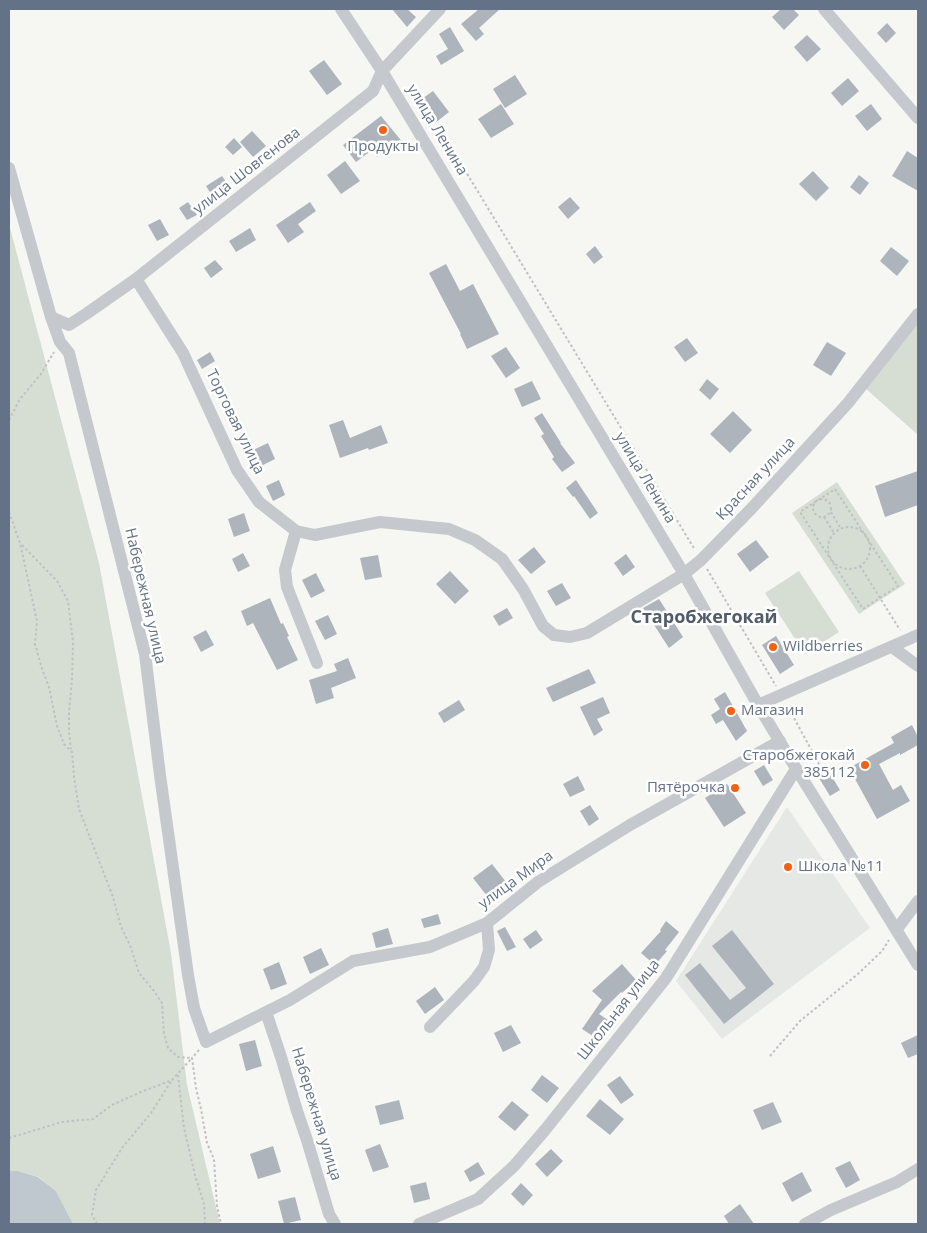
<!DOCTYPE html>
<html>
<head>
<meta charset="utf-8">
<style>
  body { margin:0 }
  #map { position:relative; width:927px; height:1233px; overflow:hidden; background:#f6f6f2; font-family:"Open Sans",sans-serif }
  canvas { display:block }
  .frame { position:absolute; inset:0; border:10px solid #637286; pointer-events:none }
</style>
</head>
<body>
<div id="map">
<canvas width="927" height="1233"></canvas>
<div class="frame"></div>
</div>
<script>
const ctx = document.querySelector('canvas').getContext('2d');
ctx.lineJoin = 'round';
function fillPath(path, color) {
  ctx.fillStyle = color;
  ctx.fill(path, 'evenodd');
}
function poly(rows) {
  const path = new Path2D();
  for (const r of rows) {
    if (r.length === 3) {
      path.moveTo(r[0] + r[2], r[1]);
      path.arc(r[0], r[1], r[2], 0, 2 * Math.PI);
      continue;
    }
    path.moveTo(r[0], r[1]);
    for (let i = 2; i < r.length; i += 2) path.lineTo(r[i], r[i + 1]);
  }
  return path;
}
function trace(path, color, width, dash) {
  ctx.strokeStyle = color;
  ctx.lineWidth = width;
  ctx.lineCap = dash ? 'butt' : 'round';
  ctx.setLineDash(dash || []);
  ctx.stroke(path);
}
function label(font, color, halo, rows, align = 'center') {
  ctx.font = font + ' "Open Sans",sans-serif';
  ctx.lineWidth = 5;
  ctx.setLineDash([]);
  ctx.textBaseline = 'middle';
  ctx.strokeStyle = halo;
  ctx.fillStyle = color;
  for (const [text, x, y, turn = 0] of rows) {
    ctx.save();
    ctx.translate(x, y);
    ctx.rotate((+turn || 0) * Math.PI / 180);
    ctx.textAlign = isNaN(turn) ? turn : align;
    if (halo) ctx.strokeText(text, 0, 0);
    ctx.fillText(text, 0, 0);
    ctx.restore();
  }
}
fillPath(poly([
  [787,807,870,928,722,1039,676,981]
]), '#e6e8e6');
fillPath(poly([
  [9,224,99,563,171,953,187,1085,220,1224,73,1224,56,1191,39,1177,18,1171,9,1171],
  [918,318,918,435,865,388],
  [837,482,905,584,859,614,792,513],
  [799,571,839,632,805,654,765,593]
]), '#d6ded3');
fillPath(poly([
  [18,1171,38,1177,56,1191,73,1224,9,1224,9,1171]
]), '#bec8ce');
fillPath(poly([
  [392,9,407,9,416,17,407,27],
  [479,9,500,9,479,28,484,34,476,41,461,24],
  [781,9,793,9,799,15,784,30,772,17],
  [887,23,896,33,886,43,877,33],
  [450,27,464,51,441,65,436,56,448,49,439,34],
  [807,35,821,49,807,62,794,47],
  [324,60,342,84,327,95,309,71],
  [515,75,527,94,505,108,493,89],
  [848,78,859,91,842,106,831,93],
  [433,91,449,112,435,123,419,101],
  [501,104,514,124,491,138,478,119],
  [871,104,882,119,867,131,855,116],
  [381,116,404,144,393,152,389,148,377,157,372,150,356,162,343,145],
  [252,131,266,146,253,157,240,142],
  [234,138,242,147,233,155,225,147],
  [907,151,918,158,918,191,892,176],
  [345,161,360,181,341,194,327,175],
  [813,171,829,188,816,201,799,184],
  [859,175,869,183,860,195,850,187],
  [222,176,229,186,213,197,206,186],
  [570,197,580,208,568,219,558,207],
  [188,202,197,215,187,220,179,208],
  [310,202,316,211,298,224,304,232,288,243,276,225],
  [160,219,169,235,157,241,148,225],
  [250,228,256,240,236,252,229,241],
  [595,246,603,257,594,264,586,254],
  [891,247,909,261,897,276,880,261],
  [215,260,223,269,211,278,204,268],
  [446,264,460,291,473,284,499,334,467,349,460,334,461,334,429,273],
  [687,338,698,353,685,362,674,347],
  [827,342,846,353,831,376,813,365],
  [506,347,520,368,506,378,491,356],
  [210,352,215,361,202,369,197,360],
  [707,379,719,389,710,400,699,390],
  [532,381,541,399,522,407,514,389],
  [733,411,752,430,730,453,710,434],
  [542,413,561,443,560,443,575,463,562,472,552,459,554,457,541,436,544,434,534,418],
  [343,420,350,438,381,425,388,443,369,450,368,448,340,458,329,425],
  [268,443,275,459,259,467,251,451],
  [918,471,918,505,885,517,875,486],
  [279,480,285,495,273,501,266,486],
  [576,480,598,513,590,519,574,496,573,497,566,488],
  [244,513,250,531,234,537,228,519],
  [756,540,769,557,750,572,737,554],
  [534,547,546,562,531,574,518,560],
  [243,553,250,566,238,572,232,559],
  [626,554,635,567,623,576,614,563],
  [378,555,382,577,365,580,360,558],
  [450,571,469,591,455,604,436,584],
  [316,573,325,591,311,598,302,580],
  [562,583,571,598,556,606,547,591],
  [270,598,281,624,283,623,289,636,287,637,298,660,277,670,253,623,247,626,241,611],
  [659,599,683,637,669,648,643,608],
  [507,608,513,618,499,626,493,616],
  [328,615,337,634,325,640,315,621],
  [206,630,214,645,201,652,193,637],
  [776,636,794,665,780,674,762,645],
  [348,658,356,678,331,688,334,698,316,704,309,680,337,671,334,664],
  [589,669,596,683,553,702,546,688],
  [725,692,747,731,736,741,723,720,716,724,711,715,720,709,714,699],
  [603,697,610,713,597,719,603,730,594,736,580,707],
  [459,700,465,710,444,723,438,713],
  [912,725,918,737,918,745,900,755,900,753,879,764,893,790,901,785,910,801,877,819,849,768,894,743,891,737],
  [764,765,773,780,763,786,754,771],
  [829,772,840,790,830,796,819,778],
  [578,776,585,790,570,797,563,784],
  [727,784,746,813,724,827,705,798],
  [590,805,599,819,589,826,580,811],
  [492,864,506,882,487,896,473,878],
  [438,914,441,924,424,928,421,919],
  [666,921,679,932,665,950,667,951,655,965,641,953,661,931,660,930],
  [505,927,516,947,507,951,497,931],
  [388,928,393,944,376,948,372,933],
  [536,930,543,940,530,949,523,939],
  [732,930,774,984,724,1024,685,975,700,963,730,1000,746,988,712,946],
  [321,948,329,965,310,974,303,957],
  [279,962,287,984,271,990,263,969],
  [622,964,636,980,622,993,621,992,599,1014,608,1020,596,1038,582,1029,602,1000,592,991],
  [435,987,444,1000,425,1014,416,1001],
  [511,1025,521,1043,503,1052,494,1033],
  [918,1035,918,1054,908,1058,901,1043],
  [255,1040,262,1066,246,1071,239,1044],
  [542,1075,559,1088,547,1103,531,1090],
  [620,1076,634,1095,621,1104,607,1085],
  [600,1099,624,1119,610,1135,586,1116],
  [399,1100,404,1119,380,1125,375,1106],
  [512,1101,529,1115,515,1131,498,1117],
  [773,1102,782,1122,762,1130,753,1110],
  [380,1144,389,1167,373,1172,365,1150],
  [273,1146,281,1172,258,1179,250,1154],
  [551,1149,563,1161,547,1177,535,1164],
  [850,1161,860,1180,846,1188,835,1168],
  [478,1162,485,1174,470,1182,464,1171],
  [802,1172,812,1191,792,1202,782,1183],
  [426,1182,430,1199,414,1203,410,1186],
  [521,1183,533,1195,523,1206,511,1194],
  [295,1197,301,1220,284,1224,278,1201],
  [740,1204,754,1224,729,1224,724,1216]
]), '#adb4bb');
trace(poly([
  [428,125,440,129,695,550],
  [9,420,20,399,41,374,54,352],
  [835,489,898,586,863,609,800,512,835,489],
  [822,508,9],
  [9,512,20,543,37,621,35,644,42,669,49,687,57,726,64,744,72,752,74,777,79,809,113,897,121,927,130,945,139,973,154,991,162,1003,164,1034,168,1048,178,1057,192,1058],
  [831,512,841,529],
  [824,517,834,533],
  [849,548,21],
  [22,545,57,581,68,601,73,642,72,680,69,712,69,732,71,749],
  [860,566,900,630],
  [707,569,776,686],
  [787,705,820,766],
  [199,1050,192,1058,196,1088,201,1109,207,1143,214,1159,217,1206,221,1224],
  [770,1056,800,1021,858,974,882,951,889,940],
  [178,1075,184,1128,195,1175,204,1204,205,1224],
  [9,1138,62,1122,93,1119,112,1105,141,1092,172,1080,192,1058],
  [97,1224,92,1215,96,1190,122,1148,151,1113,172,1080]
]), '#bfc0c3', 2, [2.5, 2.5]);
trace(poly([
  [341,9,382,71,684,574,758,705,789,757,918,965],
  [824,9,918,118],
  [9,168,51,317,60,342,69,353,145,654,160,775,188,975,194,1008,206,1042,290,1000,353,961,430,947,487,923,538,882,630,825,780,741],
  [136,279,183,353,237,470,259,502,296,531,315,535,380,522,449,529,475,540,502,559,523,589,543,626,554,635,570,637,587,633,684,574,701,560,752,508,848,403,918,314],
  [51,317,69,325,86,314,136,279,373,91,382,71,440,9],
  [296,531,285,570,287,587,317,663],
  [892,647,918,666],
  [758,705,918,635],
  [897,929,918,901],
  [266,1012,281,1057,297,1111,307,1140,329,1214,335,1224],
  [430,1027,474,981,484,967,489,950,487,923],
  [419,1224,478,1199,514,1166,545,1130,666,978,796,769],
  [805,1224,831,1210,897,1182,918,1169]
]), '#c5c8cc', 12);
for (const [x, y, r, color] of [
  [383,130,5,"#f16217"],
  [773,647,5,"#f16217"],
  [731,711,5,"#f16217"],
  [865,765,5,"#f16217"],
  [735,788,5,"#f16217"],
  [788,867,5,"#f16217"]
]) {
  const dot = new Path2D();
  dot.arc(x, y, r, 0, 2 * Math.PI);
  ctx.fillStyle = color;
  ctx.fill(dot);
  trace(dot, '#fff', 2);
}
label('15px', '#637286', '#fff', [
  ["улица Ленина",437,130,59],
  ["улица Шовгенова",247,171,-38],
  ["Торговая улица",235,422,64],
  ["улица Ленина",645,478,59],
  ["Красная улица",756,479,-47],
  ["Набережная улица",145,596,77],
  ["улица Мира",516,880,-36],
  ["Школьная улица",619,1010,-52],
  ["Набережная улица",316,1114,73]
]);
label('15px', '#637286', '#fff', [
  ["Продукты",383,147,"center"],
  ["Wildberries",783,647],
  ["Магазин",741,711],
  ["Старобжегокай",855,756,"right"],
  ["385112",855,773,"right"],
  ["Пятёрочка",725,788,"right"],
  ["Школа №11",798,867]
], 'left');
label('bold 18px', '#515c6a', '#fff', [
  ["Старобжегокай",704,618]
]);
</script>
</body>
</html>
